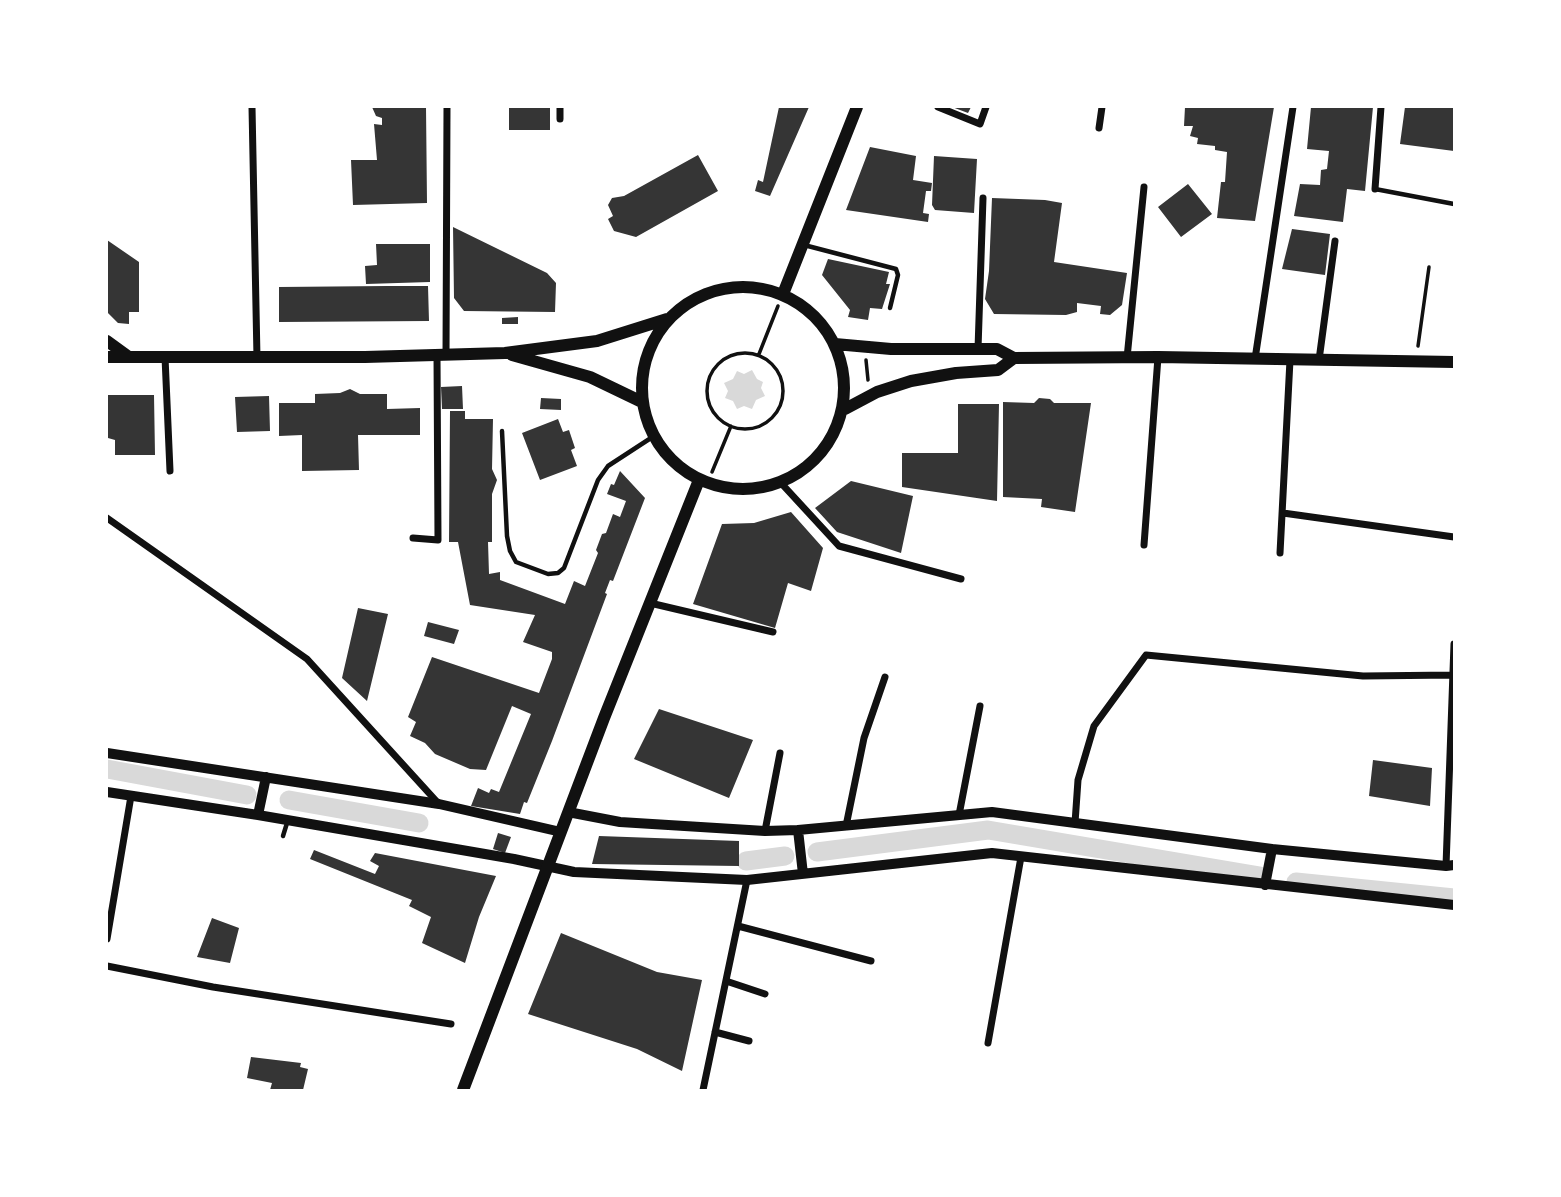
<!DOCTYPE html>
<html>
<head>
<meta charset="utf-8">
<style>
  body { margin:0 }
  #map { position:relative; width:1561px; height:1197px; overflow:hidden; background:#fff; font-family:Helvetica,sans-serif }
  canvas { display:block }
  .frame { position:absolute; inset:0; border:108px solid #fff; pointer-events:none }
</style>
</head>
<body>
<div id="map">
<canvas width="1561" height="1197"></canvas>
<div class="frame"></div>
</div>
<script>
const ctx = document.querySelector('canvas').getContext('2d');
ctx.lineJoin = 'round';
function fillPath(path, color) {
  ctx.fillStyle = color;
  ctx.fill(path, 'evenodd');
}
function poly(rows) {
  const path = new Path2D();
  for (const r of rows) {
    if (r.length === 3) {
      path.moveTo(r[0] + r[2], r[1]);
      path.arc(r[0], r[1], r[2], 0, 2 * Math.PI);
      continue;
    }
    path.moveTo(r[0], r[1]);
    for (let i = 2; i < r.length; i += 2) path.lineTo(r[i], r[i + 1]);
  }
  return path;
}
function trace(path, color, width, dash) {
  ctx.strokeStyle = color;
  ctx.lineWidth = width;
  ctx.lineCap = dash ? 'butt' : 'round';
  ctx.setLineDash(dash || []);
  ctx.stroke(path);
}
fillPath(poly([
  [752,370,757,379,763,382,761,388,765,396,756,400,752,409,744,406,737,409,733,401,725,398,728,391,724,383,733,379,737,371,744,374]
]), '#d9d9d9');
trace(poly([
  [107,769,247,795],
  [289,800,419,823],
  [817,852,988,830,1260,876],
  [746,861,785,856],
  [1296,882,1454,898]
]), '#d9d9d9', 19);
fillPath(poly([
  [372,107,426,107,427,203,353,205,351,160,377,160,374,124,382,125,382,118,376,116],
  [509,107,550,107,550,130,509,130],
  [779,107,809,107,770,196,755,191,758,180,763,182],
  [952,107,971,107,968,113],
  [1185,107,1274,107,1255,221,1217,218,1221,182,1225,182,1227,152,1215,150,1215,146,1197,144,1198,138,1190,136,1193,126,1184,126],
  [1311,107,1373,107,1365,191,1347,189,1343,222,1294,216,1300,184,1320,185,1321,170,1327,169,1329,151,1307,149],
  [1405,107,1454,107,1454,151,1400,144],
  [870,147,916,156,913,180,932,183,931,191,926,191,923,213,929,214,928,222,846,210],
  [698,155,718,191,636,237,614,231,608,219,613,216,608,205,612,198,624,196],
  [934,156,977,159,974,213,935,210,932,205],
  [1188,184,1212,214,1181,237,1158,207],
  [992,198,1045,200,1062,203,1054,262,1127,273,1122,305,1110,315,1100,314,1101,306,1077,303,1077,312,1066,315,994,314,985,299,989,271],
  [453,227,547,273,556,283,555,312,464,311,454,298],
  [1292,229,1330,234,1325,275,1282,269],
  [107,240,139,262,139,312,129,312,129,324,118,323,107,312],
  [376,244,430,244,430,282,366,284,365,266,377,265],
  [828,259,889,272,886,284,890,284,882,309,870,308,868,320,848,317,850,310,822,275],
  [387,286,428,286,429,321,279,322,279,287],
  [518,317,518,324,502,324,502,318],
  [462,386,463,409,442,409,441,387],
  [350,389,360,394,387,394,387,409,420,408,420,435,358,435,359,470,302,471,302,435,279,436,279,403,315,403,315,394,340,393],
  [107,395,154,395,155,455,115,455,115,440,108,438],
  [269,396,270,431,237,432,235,397],
  [541,398,561,399,561,410,540,409],
  [1039,398,1050,399,1054,403,1091,403,1075,512,1041,507,1042,499,1003,497,1003,402,1034,403],
  [958,404,999,404,997,501,902,487,902,453,958,453],
  [450,411,465,411,465,419,493,419,492,469,497,480,492,494,492,542,488,542,489,574,500,572,500,580,565,604,574,581,585,586,598,553,596,550,602,534,606,533,613,514,620,517,626,501,607,494,611,484,614,485,620,471,645,498,613,581,610,580,605,593,607,594,552,741,527,803,524,802,520,814,471,806,478,788,489,793,491,789,499,792,531,714,512,706,486,770,470,769,435,754,425,743,410,736,416,722,408,717,432,657,539,693,552,659,552,652,523,642,535,615,470,605,458,542,449,542],
  [558,419,563,432,569,430,575,448,571,450,577,466,540,480,522,433],
  [851,481,913,496,901,553,837,532,815,508],
  [791,512,823,548,811,591,788,583,775,628,693,604,722,524,754,523],
  [358,608,388,614,367,701,342,678],
  [428,622,459,630,454,644,424,636],
  [659,709,753,740,729,798,634,759],
  [1373,760,1432,768,1430,806,1369,796],
  [498,833,511,837,505,853,493,849],
  [599,836,739,841,739,866,592,864],
  [314,850,375,874,379,866,370,861,375,853,496,876,479,917,465,963,422,943,431,917,409,906,412,900,310,859],
  [212,918,239,928,230,963,197,957],
  [561,933,657,972,702,980,682,1071,637,1049,528,1014],
  [251,1057,301,1063,300,1067,308,1069,303,1090,270,1090,272,1083,247,1078]
]), '#353535');
trace(poly([
  [1418,346,1429,267],
  [745,391,38],
  [759,354,778,306],
  [866,360,868,380],
  [712,472,731,426]
]), '#111', 3.5);
trace(poly([
  [1375,189,1454,204],
  [804,245,896,269,898,275,890,308],
  [502,431,507,536,510,551,516,562,548,574,558,573,564,568,598,480,608,466,654,436],
  [283,836,287,823]
]), '#111', 4.5);
trace(poly([
  [252,107,257,358],
  [560,107,560,119],
  [938,107,980,124,986,107],
  [1099,128,1102,107],
  [1375,189,1381,107],
  [978,349,983,198],
  [446,355,447,107],
  [165,357,170,471],
  [1127,358,1144,187],
  [1255,359,1293,107],
  [1319,360,1335,241],
  [781,483,839,546,961,579],
  [1283,513,1454,537],
  [107,518,307,659,438,803],
  [413,538,438,540,437,355],
  [1144,545,1158,357],
  [1280,553,1290,360],
  [650,603,773,632],
  [959,815,980,706],
  [1075,823,1078,780,1094,726,1146,655,1363,676,1454,675],
  [846,826,864,738,885,677],
  [765,831,780,753],
  [1446,866,1454,644],
  [738,926,871,961],
  [107,939,131,796],
  [107,966,213,987,451,1024],
  [726,981,765,994],
  [715,1032,749,1041],
  [988,1043,1021,857],
  [703,1090,747,880]
]), '#111', 7);
trace(poly([
  [107,753,439,804,561,832],
  [107,792,258,815,514,859,574,872,747,880,992,853,1454,905],
  [568,812,620,822,765,831,798,830,992,812,1272,849,1446,866,1454,865],
  [258,815,266,777],
  [798,830,803,874],
  [1265,885,1272,849]
]), '#111', 10);
trace(poly([
  [107,341,129,357]
]), '#111', 12);
trace(poly([
  [743,388,101],
  [783,294,857,107],
  [835,344,891,349,997,349,1014,358,1158,357,1454,362],
  [512,355,590,377,642,402],
  [107,357,365,357,505,353,597,341,667,319],
  [845,409,877,392,911,381,956,373,998,370,1014,358],
  [463,1090,604,718,699,480]
]), '#111', 12);
</script>
</body>
</html>
